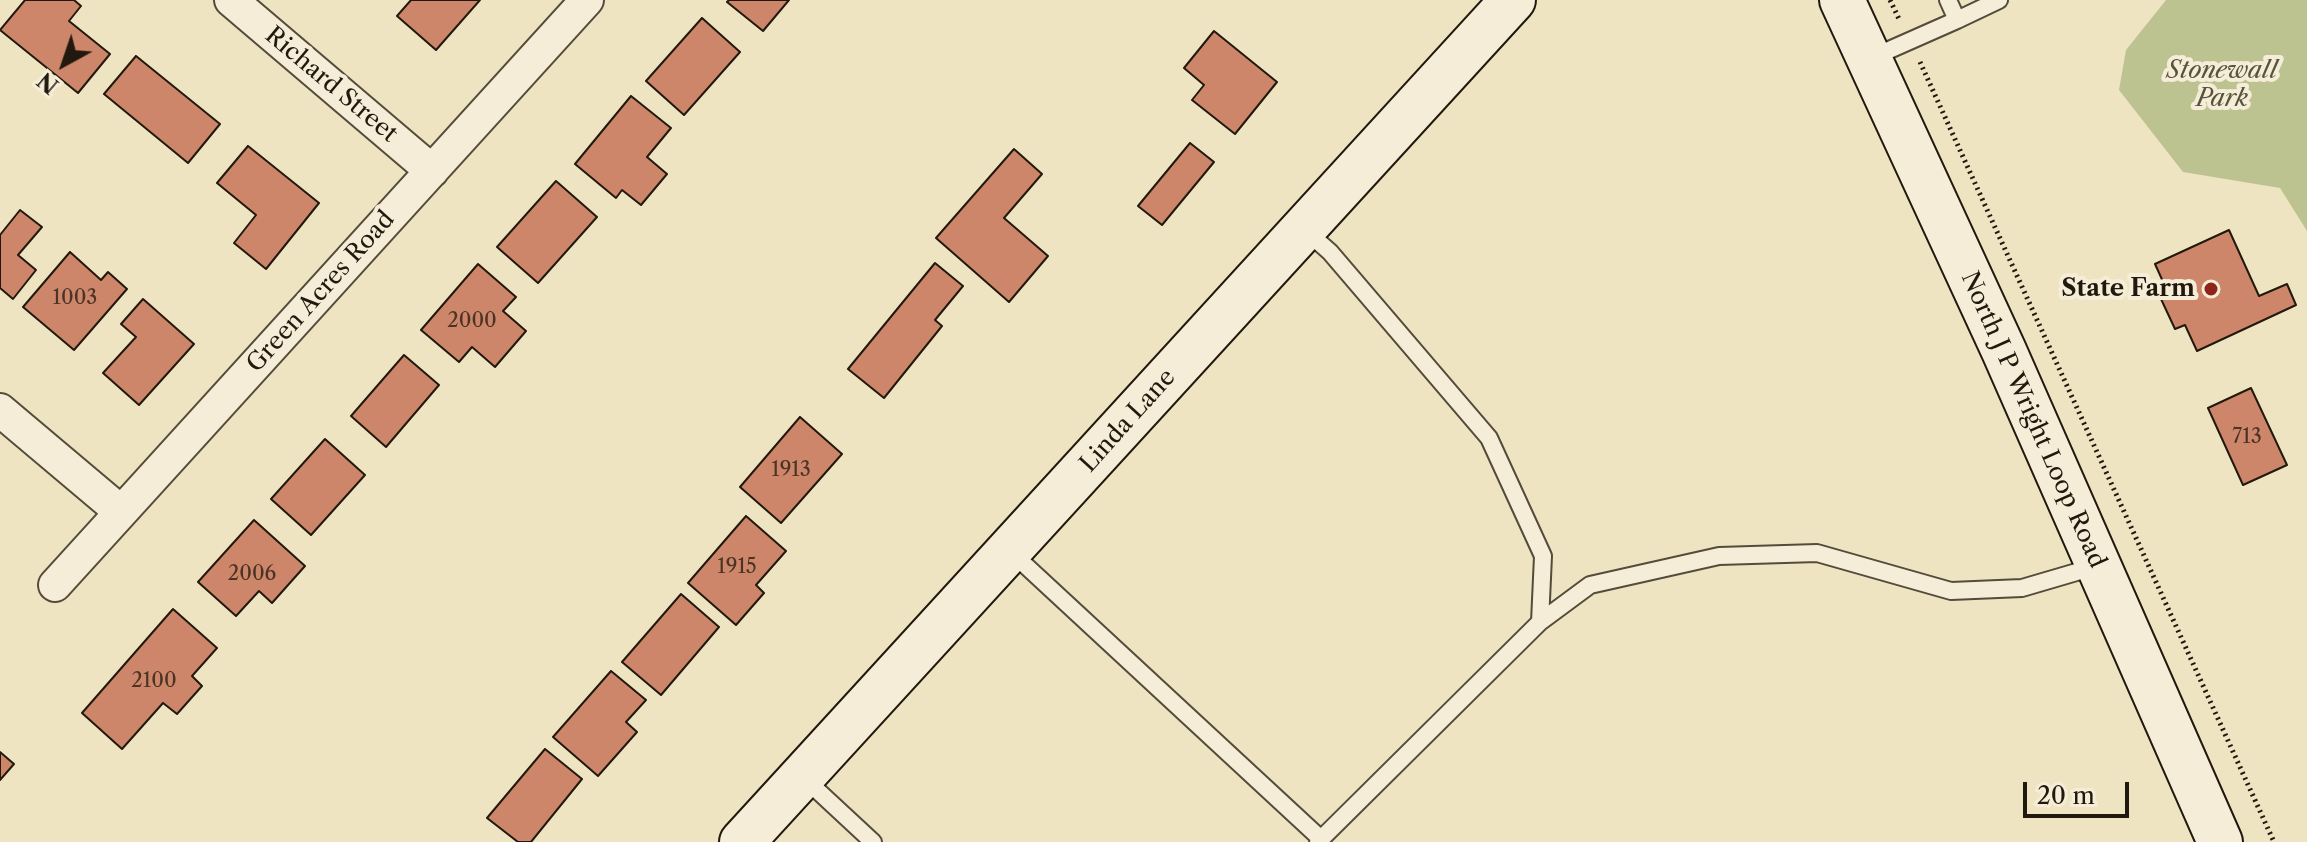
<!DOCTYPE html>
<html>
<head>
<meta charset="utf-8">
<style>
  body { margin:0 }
  #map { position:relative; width:2307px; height:842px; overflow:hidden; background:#efe4c1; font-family:"Libre Caslon Text",serif }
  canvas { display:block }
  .north { position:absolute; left:24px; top:24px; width:80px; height:80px; -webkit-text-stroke:6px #f5edd7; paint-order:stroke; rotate:220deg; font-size:22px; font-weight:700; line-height:32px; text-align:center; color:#21190e }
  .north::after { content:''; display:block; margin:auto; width:28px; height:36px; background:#21190e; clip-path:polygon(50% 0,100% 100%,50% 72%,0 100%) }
  .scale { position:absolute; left:2023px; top:782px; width:106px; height:36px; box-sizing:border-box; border:4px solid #21190e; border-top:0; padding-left:10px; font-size:24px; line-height:28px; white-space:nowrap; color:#21190e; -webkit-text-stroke:6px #f5edd7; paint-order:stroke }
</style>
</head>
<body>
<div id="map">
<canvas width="2307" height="842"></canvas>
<div class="north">N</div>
<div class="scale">20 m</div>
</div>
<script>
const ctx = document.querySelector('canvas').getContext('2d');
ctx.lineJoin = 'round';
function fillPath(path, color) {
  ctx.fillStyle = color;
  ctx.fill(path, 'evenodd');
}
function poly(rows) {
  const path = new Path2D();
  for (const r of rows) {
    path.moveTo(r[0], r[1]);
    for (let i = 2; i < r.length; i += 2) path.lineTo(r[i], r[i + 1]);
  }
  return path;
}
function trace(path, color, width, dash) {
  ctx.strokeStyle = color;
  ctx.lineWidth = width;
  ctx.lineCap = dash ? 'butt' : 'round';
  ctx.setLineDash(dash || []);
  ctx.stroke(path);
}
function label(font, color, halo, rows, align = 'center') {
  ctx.font = font + ' "Libre Caslon Text",serif';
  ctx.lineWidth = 8;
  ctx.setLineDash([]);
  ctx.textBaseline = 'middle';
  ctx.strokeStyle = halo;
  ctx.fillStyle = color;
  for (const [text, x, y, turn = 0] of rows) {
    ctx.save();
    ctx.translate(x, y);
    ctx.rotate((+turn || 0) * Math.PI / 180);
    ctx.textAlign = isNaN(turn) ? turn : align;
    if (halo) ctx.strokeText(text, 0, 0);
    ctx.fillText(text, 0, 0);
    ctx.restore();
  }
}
fillPath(poly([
  [2166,0,2307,0,2307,231,2280,188,2183,172,2119,90,2126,50]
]), '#bcc391');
const building = poly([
  [25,0,74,0,81,6,69,21,110,54,78,93,0,30,25,0],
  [411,0,480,0,436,50,397,16,411,0],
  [729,0,789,0,763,31,727,2,729,0],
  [702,18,740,52,684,115,646,81,702,18],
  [1214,31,1277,82,1235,134,1192,100,1204,85,1184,68,1214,31],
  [136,56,220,124,188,163,104,94,136,56],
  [631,96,671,128,647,157,667,174,641,205,622,190,616,198,575,164,631,96],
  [1190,143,1214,162,1162,225,1138,206,1190,143],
  [248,146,319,203,266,269,234,243,256,215,217,183,248,146],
  [1014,149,1042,174,1004,218,1048,256,1009,302,936,238,1014,149],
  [556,181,597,217,538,283,497,247,556,181],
  [20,210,42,227,18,255,36,270,13,299,0,288,0,235,20,210],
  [2229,230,2259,296,2287,284,2296,305,2197,351,2185,325,2175,329,2161,299,2169,295,2155,264,2229,230],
  [70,252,101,280,108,272,127,289,74,350,23,307,70,252],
  [935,263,963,286,935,320,942,326,884,398,848,369,935,263],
  [478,264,516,297,503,311,526,331,495,367,472,347,459,362,421,330,478,264],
  [143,299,194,344,139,405,103,373,136,337,121,324,143,299],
  [404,355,439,385,386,447,351,416,404,355],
  [2251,388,2287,465,2243,485,2208,408,2251,388],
  [800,417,842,454,781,523,740,487,800,417],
  [325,439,365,475,311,535,271,499,325,439],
  [746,516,786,551,756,585,764,593,736,625,688,583,746,516],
  [254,520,305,566,272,603,259,591,236,616,198,582,254,520],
  [681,594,719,627,661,695,622,662,681,594],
  [173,609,217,648,192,676,202,686,177,714,163,703,122,749,82,713,173,609],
  [611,671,646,700,626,722,637,732,598,776,553,737,611,671],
  [545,749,582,779,531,842,518,842,487,818,545,749],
  [0,752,14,764,0,780,0,752]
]);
fillPath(building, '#ce866a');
trace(building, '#21190e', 2);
const lane = poly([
  [1957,20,1999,0],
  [1871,58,1957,20,1948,0],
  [1305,230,1330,252,1489,438,1543,556,1540,622,1318,842],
  [1011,552,1321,839],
  [1540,622,1590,585,1719,556,1817,553,1951,591,2022,588,2097,566],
  [804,778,873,842]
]);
const street = poly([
  [231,0,432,171],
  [0,410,121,512],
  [55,585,587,0]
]);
const secondary = poly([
  [1842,0,2004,351,2220,842],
  [742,842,1513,0]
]);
trace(lane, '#544c3b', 20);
trace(street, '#544c3b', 36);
trace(secondary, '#21190e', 48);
trace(poly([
  [1890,0,1900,21],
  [1920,62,2274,842]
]), '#21190e', 5, [2, 4]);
trace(lane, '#f5edd7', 16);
trace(street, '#f5edd7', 32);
trace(secondary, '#f5edd7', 44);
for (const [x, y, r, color] of [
  [2211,289,8,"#8f2418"]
]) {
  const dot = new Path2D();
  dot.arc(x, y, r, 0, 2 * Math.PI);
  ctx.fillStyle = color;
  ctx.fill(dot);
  trace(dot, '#f5edd7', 3);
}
label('20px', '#4c3425', null, [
  ["1003",75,298],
  ["2000",472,321],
  ["713",2247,437],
  ["1913",791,470],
  ["1915",737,567],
  ["2006",252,574],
  ["2100",154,681]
]);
label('italic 24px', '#57543c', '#f5edd7', [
  ["Stonewall",2222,71],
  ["Park",2222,99]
]);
label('24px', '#21190e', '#f5edd7', [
  ["Richard Street",331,85,40],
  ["Green Acres Road",321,292,-48],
  ["North J P Wright Loop Road",2033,420,66],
  ["Linda Lane",1128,421,-48]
]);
label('bold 24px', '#21190e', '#f5edd7', [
  ["State Farm",2195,289]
], 'right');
</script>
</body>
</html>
